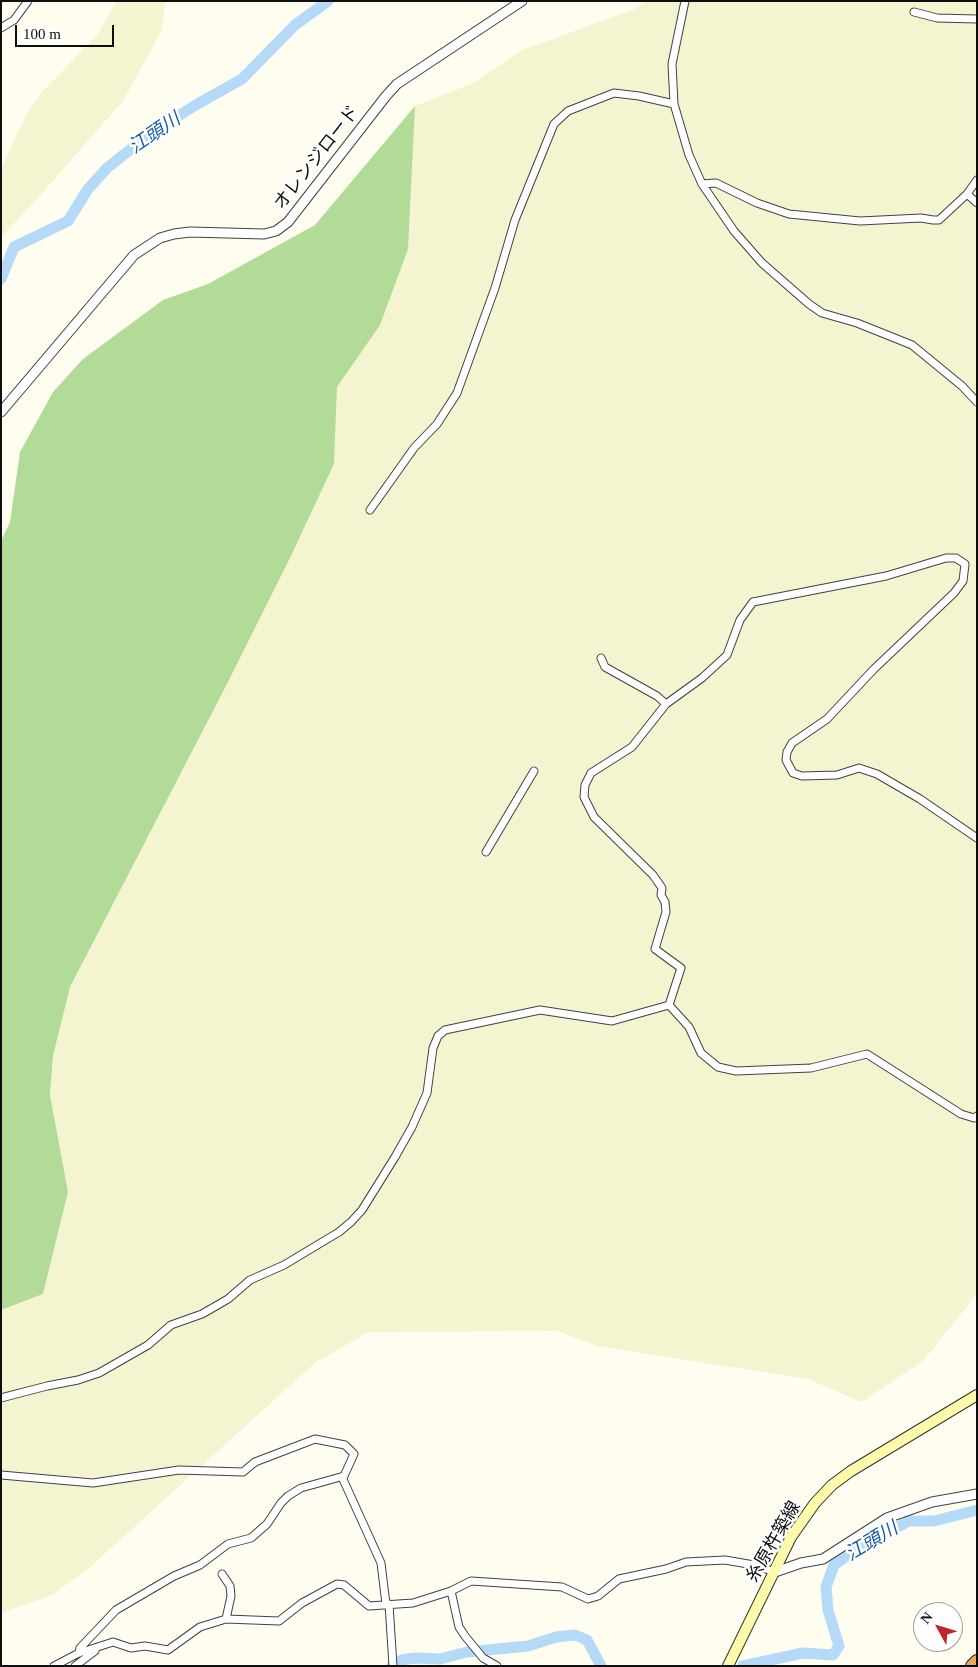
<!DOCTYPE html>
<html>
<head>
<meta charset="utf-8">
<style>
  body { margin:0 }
  #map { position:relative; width:978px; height:1667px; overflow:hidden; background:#fffdf0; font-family:"Times New Roman",serif }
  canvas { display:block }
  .frame { position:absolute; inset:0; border:2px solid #0e0e0e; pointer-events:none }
  .north { position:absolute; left:913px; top:1602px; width:50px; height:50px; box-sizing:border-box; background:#fff; border:1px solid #9f9f9f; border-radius:50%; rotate:309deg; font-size:14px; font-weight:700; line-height:20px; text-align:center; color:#0e0e0e }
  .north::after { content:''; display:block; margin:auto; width:18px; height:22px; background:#c02525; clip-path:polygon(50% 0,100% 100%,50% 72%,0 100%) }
  .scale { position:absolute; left:15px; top:25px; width:99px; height:22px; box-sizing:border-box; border:2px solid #0e0e0e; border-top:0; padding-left:6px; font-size:15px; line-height:18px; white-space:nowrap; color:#0e0e0e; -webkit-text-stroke:4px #fff; paint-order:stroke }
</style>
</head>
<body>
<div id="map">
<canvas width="978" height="1667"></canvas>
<div class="frame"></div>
<div class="north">N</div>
<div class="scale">100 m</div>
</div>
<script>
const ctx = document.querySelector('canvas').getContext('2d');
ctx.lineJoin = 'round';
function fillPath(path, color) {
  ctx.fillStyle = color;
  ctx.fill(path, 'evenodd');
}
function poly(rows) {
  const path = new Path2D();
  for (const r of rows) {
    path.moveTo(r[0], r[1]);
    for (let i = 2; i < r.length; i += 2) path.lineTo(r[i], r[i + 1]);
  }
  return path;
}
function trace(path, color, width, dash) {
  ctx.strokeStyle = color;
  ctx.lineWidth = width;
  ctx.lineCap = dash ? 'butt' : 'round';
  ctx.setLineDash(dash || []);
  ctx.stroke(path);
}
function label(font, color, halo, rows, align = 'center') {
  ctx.font = font + ' "Times New Roman","Noto Sans JP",serif';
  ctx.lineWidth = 5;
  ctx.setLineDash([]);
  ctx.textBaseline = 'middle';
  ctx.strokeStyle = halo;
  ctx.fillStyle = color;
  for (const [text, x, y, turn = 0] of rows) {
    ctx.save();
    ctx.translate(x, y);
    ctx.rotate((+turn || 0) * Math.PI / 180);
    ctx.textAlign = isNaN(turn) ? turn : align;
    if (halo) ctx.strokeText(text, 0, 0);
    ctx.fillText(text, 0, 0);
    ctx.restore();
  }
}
fillPath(poly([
  [116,1,165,1,162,30,123,101,36,200,1,237,1,169,27,113,43,91,98,34],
  [646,1,977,1,977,1294,923,1361,861,1402,808,1379,596,1346,558,1331,369,1332,316,1362,88,1569,52,1595,1,1613,1,1310,43,1294,68,1192,50,1095,53,1056,70,987,227,684,291,556,334,464,337,387,380,324,415,106,473,83,522,50,635,9]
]), '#f5f4d0');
fillPath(poly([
  [415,106,408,249,380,325,337,387,334,464,291,556,227,684,70,987,53,1056,50,1095,68,1192,43,1294,1,1310,1,541,10,522,20,452,53,392,83,359,163,300,208,284,315,225]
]), '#b3db98');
trace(poly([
  [1,279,14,247,68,221,88,189,107,168,146,137,194,106,242,79,295,25,328,1],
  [392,1666,402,1660,414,1658,440,1659,467,1652,528,1646,556,1637,575,1635,587,1640,601,1666],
  [743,1666,803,1653,833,1655,839,1646,828,1610,826,1587,834,1565,866,1542,885,1534,909,1521,934,1521,977,1510]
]), '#b4daf7', 11);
const minor = poly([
  [685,1,672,64,674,104,689,155,702,184,734,231,762,263,809,304,822,313,857,323,912,345,962,386,977,402],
  [914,12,937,18,977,19],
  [1,28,14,20,28,1],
  [702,184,716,183,757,203,789,214,860,221,921,218,933,220,939,220,967,194,977,180],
  [967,194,977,203],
  [370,510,414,448,437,424,457,393,495,288,515,220,554,124,568,111,614,93,639,96,674,104],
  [601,658,605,667,657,696,666,704],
  [486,852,534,771],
  [669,1005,681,968,655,949,666,912,665,902,661,895,662,888,653,875,594,817,584,797,585,785,591,773,632,747,666,704,702,678,727,655,740,620,753,602,886,576,946,558,956,558,965,564,963,581,954,593,874,669,827,719,792,743,787,752,786,760,793,773,802,776,837,775,859,768,877,774,920,799,977,838],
  [669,1005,689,1027,701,1053,718,1067,736,1071,811,1068,867,1054,961,1114,974,1118,977,1116],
  [1,1398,47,1386,78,1380,99,1373,148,1345,171,1325,202,1314,228,1299,250,1280,284,1265,339,1232,351,1222,362,1210,395,1157,412,1127,427,1093,433,1048,438,1036,445,1030,540,1010,612,1021,669,1005],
  [1,1475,93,1483,179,1470,243,1472,255,1462,315,1439,345,1445,354,1454,344,1476,301,1488,288,1496,281,1503,267,1524,251,1538,228,1544,200,1565,174,1576,116,1610,80,1648,79,1653],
  [342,1477,381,1563,386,1604],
  [222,1574,230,1586,231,1596,226,1619],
  [451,1591,459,1627,465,1636,483,1658,497,1666],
  [389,1604,393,1666],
  [54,1666,79,1653,113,1642,131,1648,145,1646,168,1650,200,1627,226,1619,279,1621,302,1603,337,1584,344,1585,369,1606,413,1603,451,1591,471,1581,562,1587,588,1599,598,1596,619,1579,666,1569,686,1562,725,1560,754,1565,775,1572],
  [75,1666,95,1651]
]);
const tertiary = poly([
  [1,412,134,255,160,238,174,234,190,232,264,234,276,231,288,222,386,96,397,84,522,1],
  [775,1572,801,1563,823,1559,887,1518,932,1502,977,1494]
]);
const secondary = poly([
  [728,1666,791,1537,815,1503,832,1485,851,1471,977,1395]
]);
const motorway = poly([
  [972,1666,977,1661]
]);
trace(minor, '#414141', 9);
trace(tertiary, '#414141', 11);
trace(secondary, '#303030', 12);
trace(motorway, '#1f1f1f', 14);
trace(minor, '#fff', 7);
trace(tertiary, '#fff', 9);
trace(secondary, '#fffaab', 10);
trace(motorway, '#f5a758', 12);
label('18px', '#0e0e0e', '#fff', [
  ["オレンジロード",317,158,-52],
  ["糸原杵築線",774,1542,-60]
]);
label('italic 19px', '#165ea2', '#fff', [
  ["江頭川",155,134,-34],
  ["江頭川",872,1542,-31]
]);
</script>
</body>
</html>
